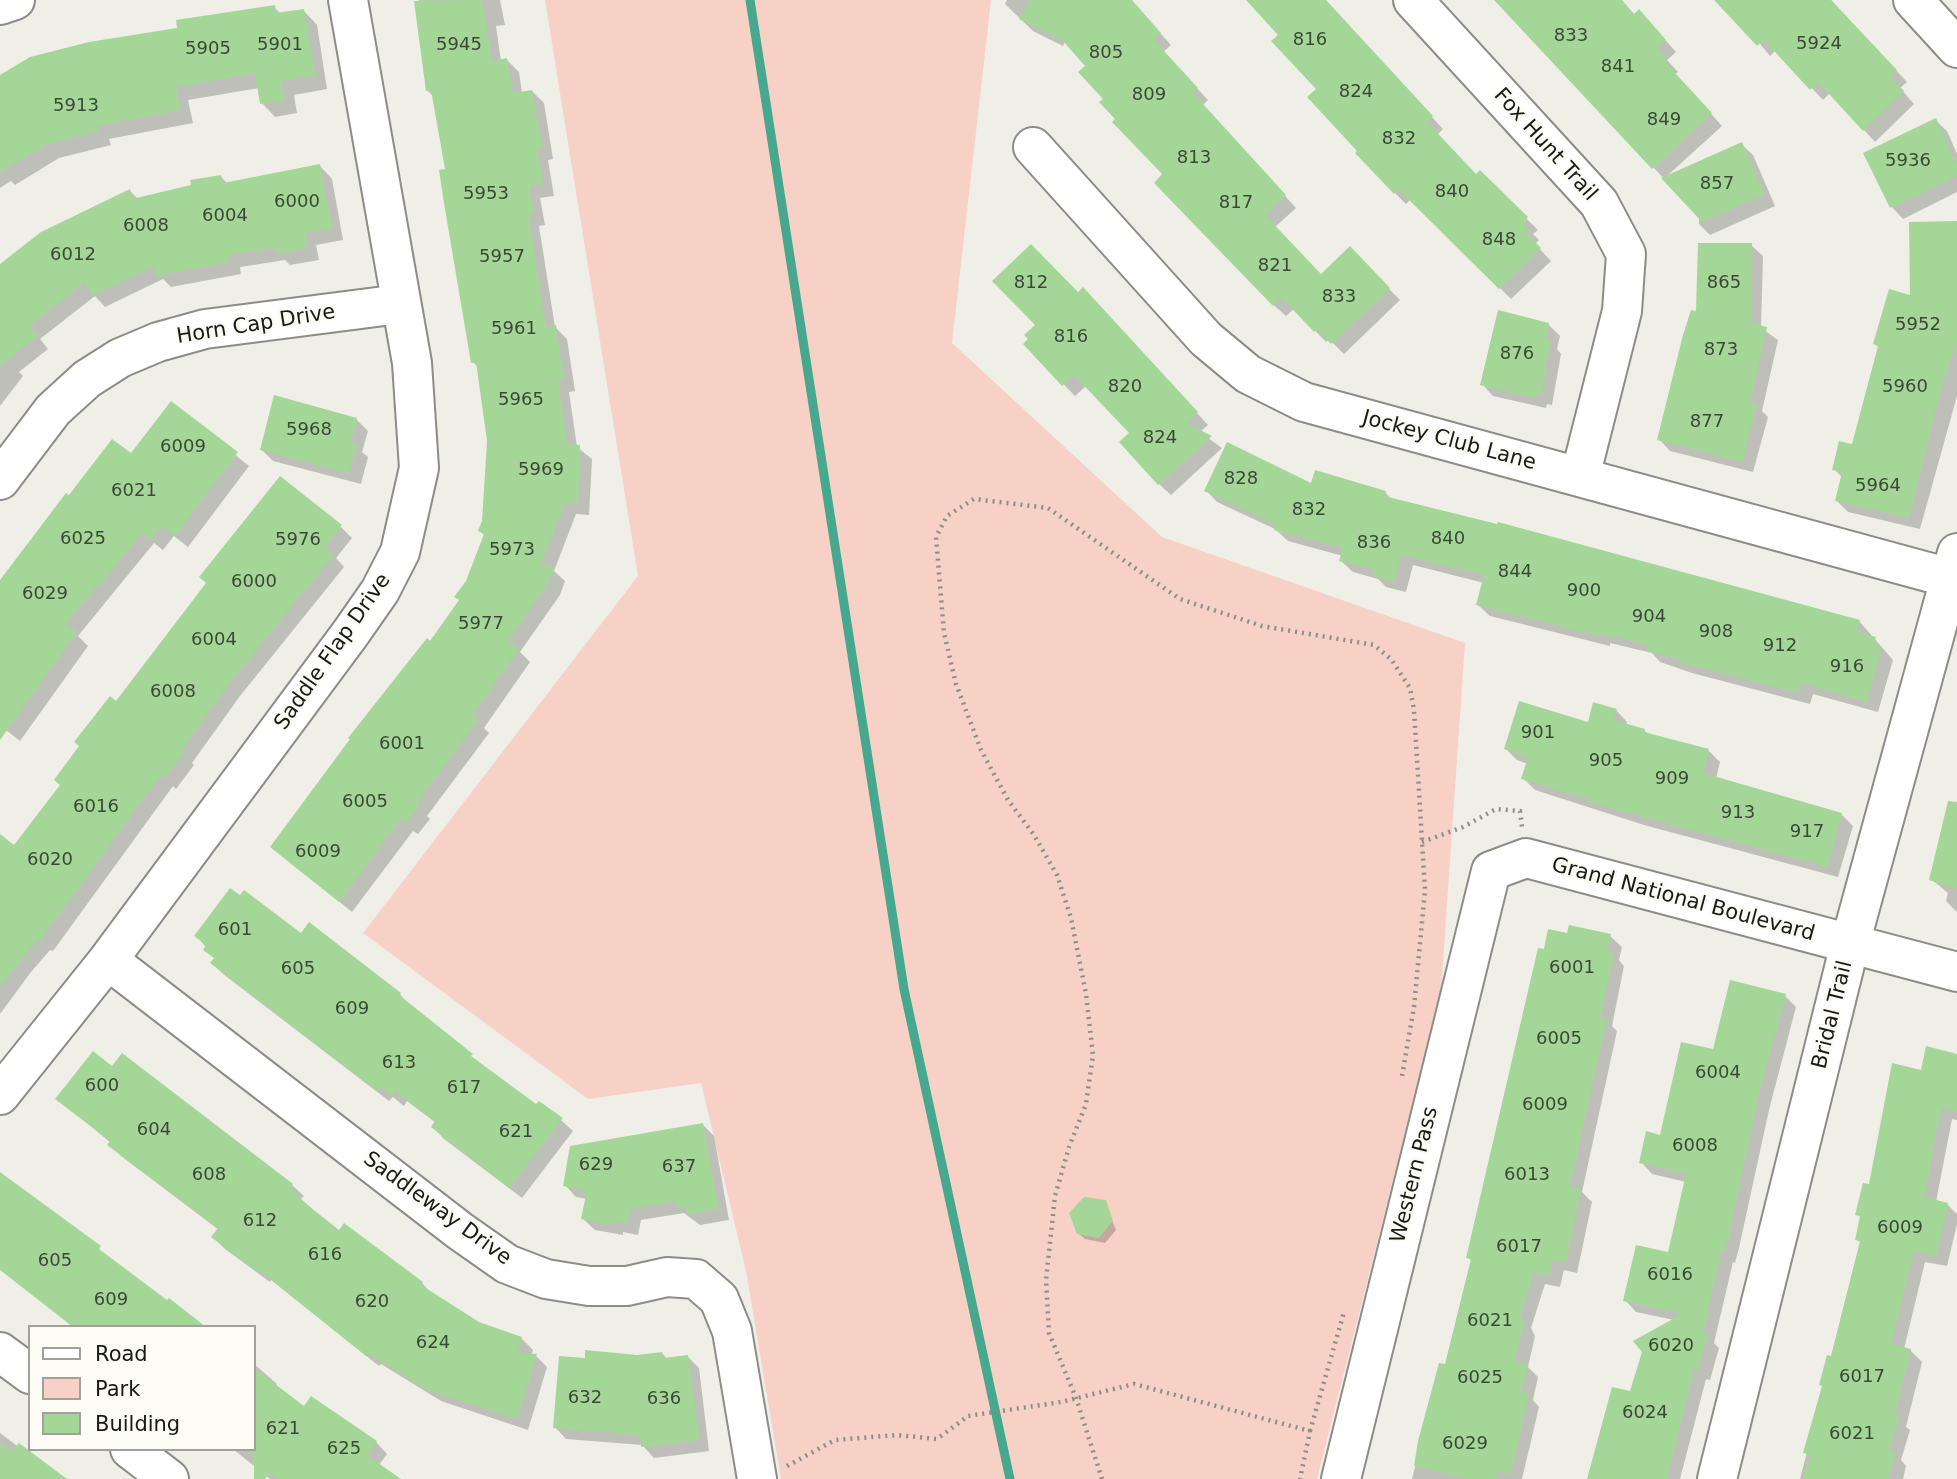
<!DOCTYPE html>
<html>
<head>
<meta charset="utf-8">
<style>
  body { margin:0 }
  #map { position:relative; width:1957px; height:1479px; overflow:hidden; background:#efefe8; font-family:"DejaVu Sans",sans-serif }
  canvas { display:block }
  .legend { position:absolute; left:28px; top:1325px; width:228px; height:126px; box-sizing:border-box; background:#fcfcf5; border:2px solid #a1a19c; margin:0; padding:9px 12px; list-style:none; font-size:21px; color:#191917 }
  .legend li { display:flex; align-items:center; gap:14px; height:35px }
  .legend b { width:35px; border:2px solid #a1a19c }
</style>
</head>
<body>
<div id="map">
<canvas width="1957" height="1479"></canvas>
<ul class="legend">
<li><b style="height:9px;background:#fff"></b>Road</li>
<li><b style="height:19px;background:#f7d1c6"></b>Park</li>
<li><b style="height:19px;background:#a4d698"></b>Building</li>
</ul>
</div>
<script>
const ctx = document.querySelector('canvas').getContext('2d');
ctx.lineJoin = 'round';
function fillPath(path, color) {
  ctx.fillStyle = color;
  ctx.fill(path, 'evenodd');
}
function poly(rows) {
  const path = new Path2D();
  for (const r of rows) {
    path.moveTo(r[0], r[1]);
    for (let i = 2; i < r.length; i += 2) path.lineTo(r[i], r[i + 1]);
  }
  return path;
}
function trace(path, color, width, dash) {
  ctx.strokeStyle = color;
  ctx.lineWidth = width;
  ctx.lineCap = dash ? 'butt' : 'round';
  ctx.setLineDash(dash || []);
  ctx.stroke(path);
}
function label(font, color, halo, rows, align = 'center') {
  ctx.font = font + ' "DejaVu Sans",sans-serif';
  ctx.lineWidth = 5;
  ctx.setLineDash([]);
  ctx.textBaseline = 'middle';
  ctx.strokeStyle = halo;
  ctx.fillStyle = color;
  for (const [text, x, y, turn = 0] of rows) {
    ctx.save();
    ctx.translate(x, y);
    ctx.rotate((+turn || 0) * Math.PI / 180);
    ctx.textAlign = isNaN(turn) ? turn : align;
    if (halo) ctx.strokeText(text, 0, 0);
    ctx.fillText(text, 0, 0);
    ctx.restore();
  }
}
fillPath(poly([
  [545,0,991,0,952,343,1162,537,1465,643,1441,991,1317,1479,781,1479,746,1271,701,1083,588,1099,363,933,638,576]
]), '#f7d1c6');
fillPath(poly([
  [419,0,500,0,505,25,496,26,501,61,507,60,519,72,522,93,532,91,544,103,553,159,548,160,554,196,540,198,545,225,539,226,555,327,567,339,575,391,569,392,577,447,592,459,589,515,576,514,554,571,565,581,560,595,520,652,530,662,484,728,489,733,427,816,430,819,418,834,413,831,352,912,272,847,461,601,485,536,480,531,484,521,489,441,478,367,473,362,447,170,434,97,427,90],
  [1007,0,1130,0,1171,45,1163,52,1208,100,1203,105,1296,208,1275,227,1321,276,1350,249,1400,300,1344,354,1329,339,1326,342,1294,309,1286,316,1269,301,1118,119,1087,66,1065,41,1063,46,1033,31,1005,4],
  [1248,0,1324,0,1443,129,1437,135,1476,176,1480,173,1538,230,1533,234,1539,240,1535,244,1551,261,1511,299,1411,199,1406,204,1395,193,1359,151,1281,35],
  [1496,0,1621,0,1635,15,1650,23,1676,52,1667,60,1678,72,1675,74,1722,126,1667,176,1741,144,1753,155,1775,206,1710,235,1699,224,1699,216],
  [1724,0,1831,0,1907,82,1900,88,1914,104,1875,142,1830,93,1823,100,1776,50,1770,56],
  [274,7,281,14,304,11,317,25,327,89,294,95,297,113,275,117,262,103,259,88,188,100,193,123,109,139,111,145,59,158,15,185,11,181,0,188,0,77],
  [1935,120,1947,131,1957,154,1957,192,1903,219,1892,207,1866,154],
  [320,166,332,179,343,240,316,245,319,260,290,265,285,260,240,267,241,274,171,287,163,279,105,307,95,296,40,339,48,349,19,372,23,376,0,406,0,267,130,191,139,200,221,177,228,184],
  [1957,223,1957,396,1920,529,1848,512,1837,501,1842,477,1834,469,1853,446,1879,348,1875,344,1912,297],
  [1751,245,1763,256,1761,328,1778,340,1762,411,1768,417,1753,472,1670,451,1659,439,1698,313],
  [1078,295,1095,301,1208,425,1200,432,1222,448,1171,495,1159,484,1131,433,1087,385,1075,396,1025,344],
  [1548,324,1560,336,1557,349,1561,354,1552,405,1547,404,1546,408,1493,396,1482,384],
  [172,404,249,466,188,547,174,536,163,550,154,543,78,636,88,646,20,741,6,730,0,739,0,590,70,498,132,456],
  [356,419,368,431,362,452,368,457,361,484,273,461,262,450],
  [1313,485,1385,492,1392,500,1859,621,1893,660,1878,712,1813,694,1810,704,1692,673,1660,662,1652,653,1610,643,1610,646,1490,616,1478,605,1484,583,1413,565,1406,592,1386,587,1378,579,1353,572,1341,561,1343,556,1288,541,1275,529,1217,502,1206,490],
  [341,527,352,538,336,558,344,567,240,696,192,763,194,765,176,789,173,786,53,951,50,950,31,972,0,1014,0,840,15,848,62,785,116,703],
  [1616,710,1627,722,1626,725,1644,730,1649,735,1709,751,1720,762,1716,779,1841,814,1853,826,1838,877,1644,825,1535,790,1523,778,1528,764,1517,760,1506,749,1589,724],
  [1957,839,1957,912,1946,901,1948,893,1931,879],
  [1568,935,1610,936,1622,947,1619,960,1624,966,1612,1026,1617,1031,1582,1192,1592,1202,1577,1273,1564,1270,1560,1287,1545,1284,1531,1328,1535,1336,1528,1367,1538,1377,1533,1400,1539,1407,1522,1479,1412,1479,1440,1365,1447,1366,1472,1262,1468,1257,1545,951],
  [197,936,301,936,400,994,410,1007,484,1068,537,1107,561,1120,573,1131,522,1198,444,1139,433,1127,436,1123,407,1101,404,1106,393,1097,389,1101,223,974,212,963,215,959],
  [1785,996,1796,1007,1769,1110,1739,1248,1735,1263,1733,1262,1714,1343,1719,1348,1710,1380,1706,1379,1680,1479,1589,1479,1632,1393,1674,1320,1636,1312,1625,1300,1670,1254,1686,1182,1652,1174,1641,1162,1661,1137,1714,1051],
  [1957,1055,1957,1120,1952,1119,1936,1202,1947,1204,1957,1214,1957,1224,1947,1266,1925,1262,1904,1349,1910,1350,1922,1362,1906,1427,1910,1430,1901,1460,1906,1466,1903,1479,1800,1479,1861,1243,1857,1239,1861,1218,1857,1214,1922,1072],
  [58,1099,292,1185,304,1196,301,1199,339,1233,422,1283,433,1295,478,1324,522,1339,533,1350,531,1356,536,1356,547,1367,528,1430,441,1401,381,1364,379,1366,271,1280,270,1282,225,1249,213,1237,219,1230,121,1156,111,1143],
  [703,1125,714,1136,729,1220,700,1225,684,1213,641,1220,638,1235,623,1232,623,1235,595,1230,583,1219,587,1199,576,1197,565,1185],
  [1105,1204,1116,1230,1105,1243,1085,1239,1079,1234],
  [662,1353,667,1359,688,1357,699,1368,709,1451,654,1458,642,1445,566,1439,555,1427,586,1360],
  [254,1364,277,1384,275,1386,304,1408,376,1442,387,1454,379,1465,398,1479,270,1479,233,1449,254,1449],
  [0,1433,61,1479,0,1479]
]), '#0003');
trace(poly([
  [750,0,904,989,1010,1479]
]), '#46a88f', 9);
fillPath(poly([
  [482,0,492,61,507,58,513,93,532,90,542,147,537,148,543,184,529,186,534,214,528,214,546,327,556,325,564,379,558,380,567,445,580,445,578,503,565,503,541,563,554,568,548,583,508,641,519,649,472,716,478,720,416,804,419,806,405,824,400,820,339,902,270,847,350,739,348,738,427,638,430,641,459,600,454,597,466,581,484,534,478,531,482,521,487,441,476,362,471,363,444,203,439,170,445,169,431,90,426,91,414,1],
  [1030,0,1132,0,1161,33,1153,39,1198,88,1193,93,1286,195,1265,215,1321,274,1350,246,1390,288,1331,344,1317,329,1314,332,1282,298,1273,306,1154,183,1162,174,1112,122,1115,119,1099,102,1103,99,1078,72,1085,66,1063,41,1019,19],
  [1246,0,1326,0,1433,116,1427,122,1476,174,1480,170,1528,217,1523,222,1529,228,1525,232,1541,248,1499,289,1398,189,1394,194,1355,153,1357,151,1307,97,1316,89,1271,41,1278,35],
  [1494,0,1622,0,1634,14,1639,9,1666,40,1657,48,1668,59,1665,62,1712,113,1652,169],
  [1714,0,1831,0,1897,70,1890,76,1904,91,1863,131,1818,82,1810,90,1764,40,1757,46],
  [275,5,276,13,304,9,315,76,281,81,284,100,260,104,255,73,176,87,180,110,97,126,98,131,45,145,0,172,0,75,30,57,89,42,177,28,176,20],
  [1936,118,1957,166,1957,176,1890,208,1863,153],
  [1742,142,1765,194,1702,222,1661,178],
  [320,164,332,228,305,233,308,248,276,254,275,248,228,255,230,262,157,276,154,266,92,296,85,282,29,326,37,336,0,366,0,264,41,232,130,189,132,199,191,185,190,180,221,175,223,183],
  [1957,221,1957,341,1937,403,1909,518,1835,501,1842,472,1832,470,1839,441,1852,444,1878,346,1873,344,1889,289,1910,295,1909,222],
  [1698,243,1752,243,1751,323,1767,327,1750,402,1757,404,1742,462,1657,440,1683,335,1691,310,1696,311],
  [1031,244,1078,292,1083,287,1198,412,1186,423,1212,436,1158,485,1119,442,1129,433,1074,375,1062,386,1023,344,1028,339,1024,335,1035,325,992,281],
  [1498,310,1549,323,1545,339,1551,341,1544,367,1547,367,1541,395,1536,394,1535,398,1480,385],
  [274,395,357,418,351,442,357,444,349,474,260,450],
  [171,401,238,452,175,536,161,526,150,540,141,533,99,587,97,585,66,624,77,632,0,740,0,580,66,493,69,495,112,439,131,453],
  [1227,442,1311,483,1315,470,1386,491,1384,496,1497,524,1498,522,1860,620,1856,632,1876,637,1874,645,1882,647,1866,702,1801,683,1799,693,1679,662,1679,659,1647,651,1648,645,1599,633,1598,636,1476,605,1484,575,1401,555,1394,582,1373,576,1374,570,1339,561,1343,548,1274,530,1276,525,1204,491],
  [280,476,342,525,325,547,334,554,229,684,181,751,184,753,164,779,160,776,40,941,38,939,0,986,0,834,14,845,60,785,54,780,79,746,74,742,110,696,116,701,206,583,199,577],
  [1519,701,1588,722,1593,702,1617,709,1613,720,1645,729,1644,732,1709,749,1703,773,1842,813,1827,867,1588,802,1589,799,1521,779,1528,757,1504,749],
  [1948,801,1957,802,1957,889,1929,880],
  [230,888,240,895,244,890,301,933,309,922,401,993,399,995,473,1054,471,1056,536,1104,539,1101,563,1118,509,1188,431,1127,435,1121,395,1091,392,1096,380,1087,377,1091,210,963,214,958,203,950,206,945,194,936],
  [1569,925,1611,934,1607,951,1614,953,1600,1017,1607,1018,1570,1186,1581,1189,1566,1262,1553,1260,1549,1276,1534,1273,1520,1316,1524,1323,1515,1361,1528,1364,1521,1392,1529,1394,1511,1474,1498,1472,1496,1479,1466,1479,1414,1466,1418,1441,1439,1363,1445,1364,1471,1259,1466,1258,1538,948,1544,949,1548,929,1567,933],
  [1730,980,1786,994,1758,1098,1729,1236,1724,1252,1721,1252,1703,1333,1708,1335,1698,1370,1694,1369,1667,1479,1587,1479,1612,1387,1630,1391,1642,1352,1633,1341,1682,1314,1623,1301,1636,1245,1668,1252,1686,1174,1639,1163,1646,1131,1660,1135,1681,1042,1713,1049],
  [1926,1046,1957,1054,1957,1112,1941,1108,1924,1197,1948,1203,1936,1256,1914,1251,1891,1344,1911,1349,1894,1416,1899,1417,1889,1450,1896,1453,1888,1479,1803,1479,1810,1455,1803,1453,1822,1386,1819,1385,1827,1355,1831,1356,1860,1241,1855,1240,1860,1216,1855,1215,1863,1183,1869,1184,1892,1063,1921,1070],
  [93,1051,112,1066,122,1053,293,1184,290,1188,298,1193,296,1196,339,1230,344,1223,423,1282,421,1285,479,1322,522,1337,517,1353,537,1354,517,1419,427,1390,368,1353,366,1356,259,1270,257,1272,211,1237,218,1228,107,1145,110,1141,55,1099],
  [703,1123,718,1209,687,1214,685,1206,676,1208,675,1201,630,1209,627,1224,612,1221,611,1225,581,1219,586,1195,583,1195,584,1190,563,1186,570,1146],
  [0,1172,101,1246,99,1249,167,1300,169,1298,206,1327,73,1327,0,1270],
  [1084,1197,1106,1200,1113,1221,1099,1238,1077,1234,1069,1213],
  [585,1350,637,1355,662,1352,663,1358,688,1355,699,1440,641,1447,640,1435,553,1428,559,1356,585,1358],
  [254,1368,304,1406,311,1396,377,1441,367,1455,401,1479,278,1479,270,1473,265,1479,254,1479],
  [0,1442,12,1451,19,1443,67,1479,0,1479]
]), '#a4d698');
const minor = poly([
  [1413,0,1599,203,1626,254,1622,311,1580,477],
  [1913,0,1957,48],
  [0,5,15,0],
  [1033,147,1206,339,1248,374,1304,402,1957,580],
  [0,480,53,410,87,379,120,358,158,342,205,329,400,304],
  [108,960,460,1231,507,1264,546,1279,589,1286,627,1286,667,1277,696,1279,719,1299,732,1331,757,1479],
  [0,1095,108,960,350,634,380,591,400,552,419,468,412,363,348,0],
  [0,1352,30,1374],
  [130,1449,169,1479],
  [1341,1479,1491,871,1526,858,1957,972],
  [1717,1479,1850,944,1957,553]
]);
trace(minor, '#8d8d87', 42);
trace(poly([
  [1422,842,1463,827,1496,809,1520,811,1522,827],
  [1310,1431,1344,1312],
  [787,1466,835,1440,897,1435,937,1439,968,1416,1061,1402,1134,1384,1310,1431,1300,1479],
  [1102,1479,1076,1398,1049,1333,1046,1280,1055,1196,1069,1147,1086,1104,1093,1055,1086,994,1071,918,1057,875,1034,835,1008,800,981,750,956,684,944,633,936,537,947,516,974,499,1048,508,1180,599,1262,626,1374,645,1391,659,1410,688,1414,710,1425,890,1414,1007,1402,1076]
]), '#8e8e89', 4.5, [2, 5]);
trace(minor, '#fff', 38);
label('18px', '#3c4837', null, [
  ["833",1571,36],
  ["816",1310,40],
  ["5924",1819,44],
  ["5901",280,45],
  ["5945",459,45],
  ["5905",208,49],
  ["805",1106,53],
  ["841",1618,67],
  ["824",1356,92],
  ["809",1149,95],
  ["5913",76,106],
  ["849",1664,120],
  ["832",1399,139],
  ["813",1194,158],
  ["5936",1908,161],
  ["857",1717,184],
  ["840",1452,192],
  ["5953",486,194],
  ["6000",297,202],
  ["817",1236,203],
  ["6004",225,216],
  ["6008",146,226],
  ["848",1499,240],
  ["6012",73,255],
  ["5957",502,257],
  ["821",1275,266],
  ["812",1031,283],
  ["865",1724,283],
  ["833",1339,297],
  ["5952",1918,325],
  ["5961",514,329],
  ["816",1071,337],
  ["873",1721,350],
  ["876",1517,354],
  ["820",1125,387],
  ["5960",1905,387],
  ["5965",521,400],
  ["877",1707,422],
  ["5968",309,430],
  ["824",1160,438],
  ["6009",183,447],
  ["5969",541,470],
  ["828",1241,479],
  ["5964",1878,486],
  ["6021",134,491],
  ["832",1309,510],
  ["6025",83,539],
  ["840",1448,539],
  ["5976",298,540],
  ["836",1374,543],
  ["5973",512,550],
  ["844",1515,572],
  ["6000",254,582],
  ["900",1584,591],
  ["6029",45,594],
  ["904",1649,617],
  ["5977",481,624],
  ["908",1716,632],
  ["6004",214,640],
  ["912",1780,646],
  ["916",1847,667],
  ["6008",173,692],
  ["901",1538,733],
  ["6001",402,744],
  ["905",1606,761],
  ["909",1672,779],
  ["6005",365,802],
  ["6016",96,807],
  ["913",1738,813],
  ["917",1807,832],
  ["6009",318,852],
  ["6020",50,860],
  ["601",235,930],
  ["6001",1572,968],
  ["605",298,969],
  ["609",352,1009],
  ["6005",1559,1039],
  ["613",399,1063],
  ["6004",1718,1073],
  ["600",102,1086],
  ["617",464,1088],
  ["6009",1545,1105],
  ["604",154,1130],
  ["621",516,1132],
  ["6008",1695,1146],
  ["629",596,1165],
  ["637",679,1167],
  ["608",209,1175],
  ["6013",1527,1175],
  ["612",260,1221],
  ["6009",1900,1228],
  ["6017",1519,1247],
  ["616",325,1255],
  ["605",55,1261],
  ["6016",1670,1275],
  ["609",111,1300],
  ["620",372,1302],
  ["6021",1490,1321],
  ["624",433,1343],
  ["6020",1671,1346],
  ["6017",1862,1377],
  ["6025",1480,1378],
  ["632",585,1398],
  ["636",664,1399],
  ["6024",1645,1413],
  ["621",283,1429],
  ["6021",1852,1434],
  ["6029",1465,1444],
  ["625",344,1449]
]);
label('21px', '#191917', '#fcfcf5', [
  ["Fox Hunt Trail",1545,145,48],
  ["Horn Cap Drive",256,325,-9],
  ["Jockey Club Lane",1449,441,15],
  ["Saddle Flap Drive",333,652,-55],
  ["Grand National Boulevard",1683,900,15],
  ["Bridal Trail",1833,1015,-76],
  ["Western Pass",1415,1175,-76],
  ["Saddleway Drive",437,1209,36]
]);
</script>
</body>
</html>
